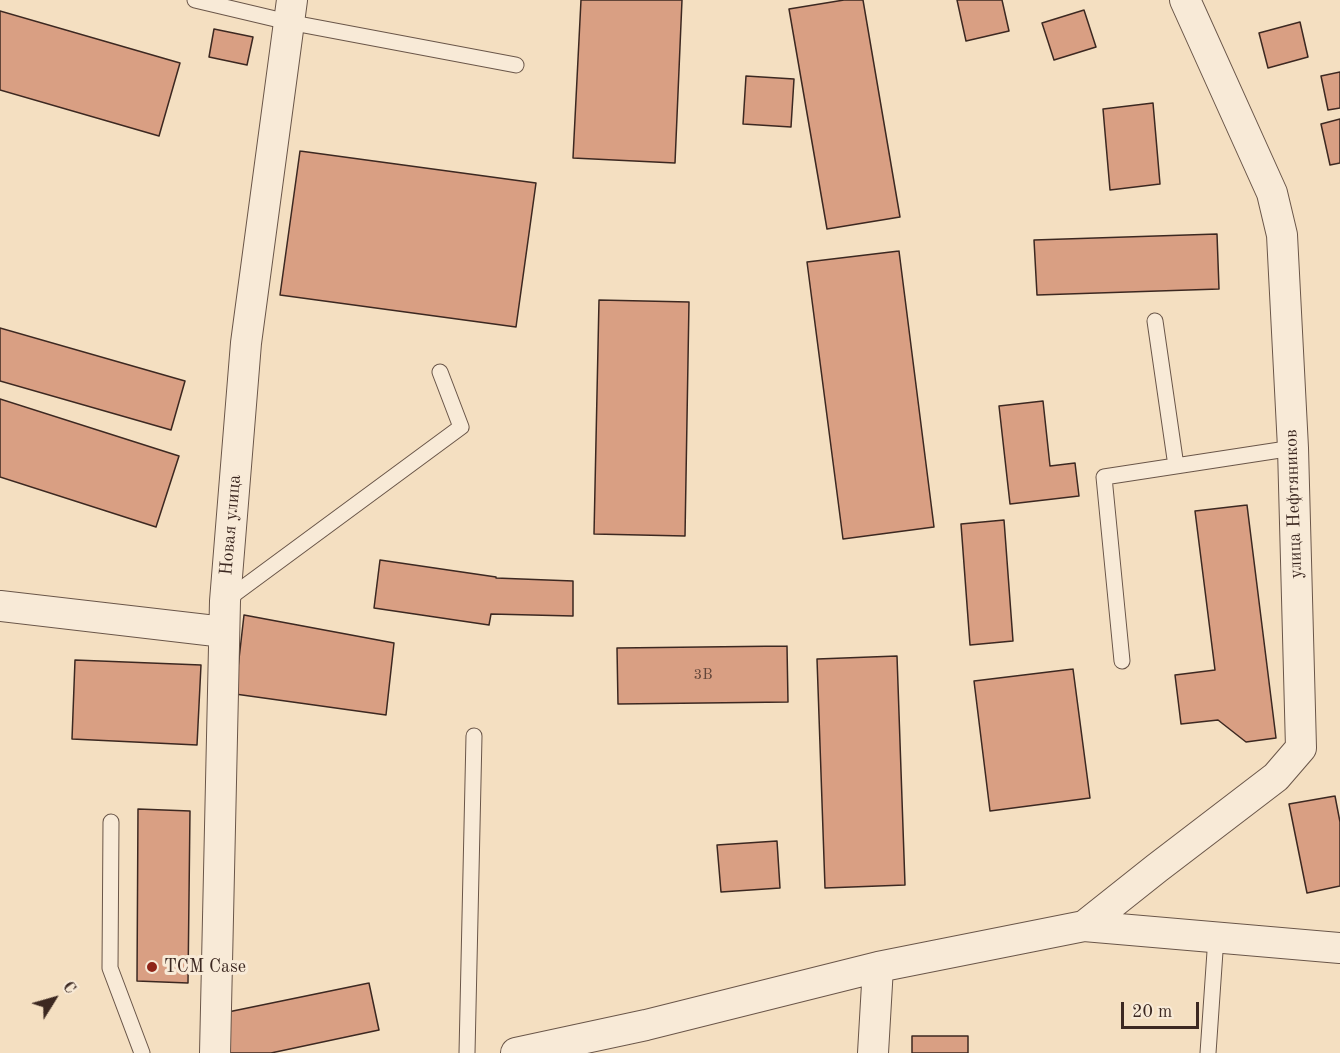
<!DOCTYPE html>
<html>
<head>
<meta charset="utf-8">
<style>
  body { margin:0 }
  #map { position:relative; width:1340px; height:1053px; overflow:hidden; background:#f4dfc1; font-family:"Old Standard TT",serif }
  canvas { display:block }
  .north { position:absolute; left:24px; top:969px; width:60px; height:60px; -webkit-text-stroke:4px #f8ead7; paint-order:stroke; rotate:53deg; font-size:16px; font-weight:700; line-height:24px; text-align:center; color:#3c2821 }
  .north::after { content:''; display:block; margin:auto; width:21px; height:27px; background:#3c2821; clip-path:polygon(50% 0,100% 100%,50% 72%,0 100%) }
  .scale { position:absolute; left:1121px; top:1002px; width:78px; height:27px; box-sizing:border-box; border:3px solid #3c2821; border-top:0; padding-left:8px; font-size:18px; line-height:21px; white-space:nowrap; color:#3c2821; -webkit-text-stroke:4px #f8ead7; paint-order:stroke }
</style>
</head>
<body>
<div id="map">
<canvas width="1340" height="1053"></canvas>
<div class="north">С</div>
<div class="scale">20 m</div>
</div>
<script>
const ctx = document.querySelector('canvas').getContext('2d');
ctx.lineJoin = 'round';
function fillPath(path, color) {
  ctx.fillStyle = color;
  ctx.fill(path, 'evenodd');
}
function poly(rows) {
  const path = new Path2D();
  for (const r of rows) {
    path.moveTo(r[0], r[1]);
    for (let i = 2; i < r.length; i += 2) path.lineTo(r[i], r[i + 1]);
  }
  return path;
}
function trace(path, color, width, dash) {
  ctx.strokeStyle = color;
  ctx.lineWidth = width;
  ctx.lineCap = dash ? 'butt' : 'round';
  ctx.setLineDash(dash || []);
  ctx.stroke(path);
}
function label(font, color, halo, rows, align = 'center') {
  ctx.font = font + ' "Old Standard TT",serif';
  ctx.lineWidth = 6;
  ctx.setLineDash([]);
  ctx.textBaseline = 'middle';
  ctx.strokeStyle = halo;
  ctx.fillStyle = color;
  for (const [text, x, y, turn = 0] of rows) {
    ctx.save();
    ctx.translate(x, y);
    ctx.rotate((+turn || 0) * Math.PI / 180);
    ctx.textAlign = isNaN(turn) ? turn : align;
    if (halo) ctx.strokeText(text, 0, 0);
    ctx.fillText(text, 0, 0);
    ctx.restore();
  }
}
const building = poly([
  [581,0,682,0,675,163,573,158,581,0],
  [844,0,863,0,900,217,827,229,789,9,844,0],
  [957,0,1002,0,1009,31,966,41,957,0],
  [1084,10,1096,47,1054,60,1042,23,1084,10],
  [0,11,180,63,159,136,0,90,0,11],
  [1300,22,1308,57,1268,68,1259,33,1300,22],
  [214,29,253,37,247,65,209,57,214,29],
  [1340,72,1340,108,1328,110,1321,76,1340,72],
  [746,76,794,79,791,127,743,124,746,76],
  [1153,103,1160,184,1110,190,1103,109,1153,103],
  [1340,119,1340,163,1330,165,1321,124,1340,119],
  [300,151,536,183,516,327,280,295,300,151],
  [1217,234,1219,289,1037,295,1034,240,1217,234],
  [899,251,934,527,843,539,807,262,899,251],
  [599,300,689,302,685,536,594,534,599,300],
  [0,328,185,381,171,430,0,381,0,328],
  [0,399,179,456,156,527,0,477,0,399],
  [1043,401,1050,466,1075,463,1079,496,1010,504,999,406,1043,401],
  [1247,505,1276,738,1246,742,1218,720,1181,724,1175,675,1215,670,1195,511,1247,505],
  [1004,520,1013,641,970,645,961,524,1004,520],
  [380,560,496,577,496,578,573,581,573,616,491,614,489,625,374,608,380,560],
  [244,615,394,643,386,715,235,694,244,615],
  [787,646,788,702,618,704,617,648,787,646],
  [897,656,905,885,825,888,817,659,897,656],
  [75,660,201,665,197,745,72,739,75,660],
  [1073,669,1090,798,990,811,974,681,1073,669],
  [1335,796,1340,822,1340,886,1307,893,1289,804,1335,796],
  [138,809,190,811,188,983,137,981,138,809],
  [777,841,780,888,721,892,717,845,777,841],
  [369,983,379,1030,271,1053,227,1053,228,1012,369,983],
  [912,1036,968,1036,968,1053,912,1053,912,1036]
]);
fillPath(building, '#d99f83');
trace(building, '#3c2821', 1.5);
const lane = poly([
  [195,0,288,22,516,65],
  [1155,321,1176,466],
  [225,601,461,427,440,372],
  [1122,661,1104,477,1293,448],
  [111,822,110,968,142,1053],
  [467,1053,474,736],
  [1208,1053,1216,937]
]);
const street = poly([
  [0,606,224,632],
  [1084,926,1157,868,1276,777,1301,748,1293,448,1282,235,1272,193,1185,0],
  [215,1053,225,601,246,343,292,0],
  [516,1053,646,1025,878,967,1084,926,1340,948],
  [873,1053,878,967]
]);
trace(lane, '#6a5649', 17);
trace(street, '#6a5649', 32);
trace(lane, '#f8ead7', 15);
trace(street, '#f8ead7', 30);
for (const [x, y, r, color] of [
  [152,967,6,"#8f2418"]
]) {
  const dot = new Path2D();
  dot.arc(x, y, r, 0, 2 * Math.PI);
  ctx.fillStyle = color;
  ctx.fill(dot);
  trace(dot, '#f8ead7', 2);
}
label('15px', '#63463a', null, [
  ["3В",703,675]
]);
label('18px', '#3c2821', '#f8ead7', [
  ["улица Нефтяников",1294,504,-92],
  ["Новая улица",231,525,-85]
]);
label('18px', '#3c2821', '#f8ead7', [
  ["ТСМ Case",164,967]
], 'left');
</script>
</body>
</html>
